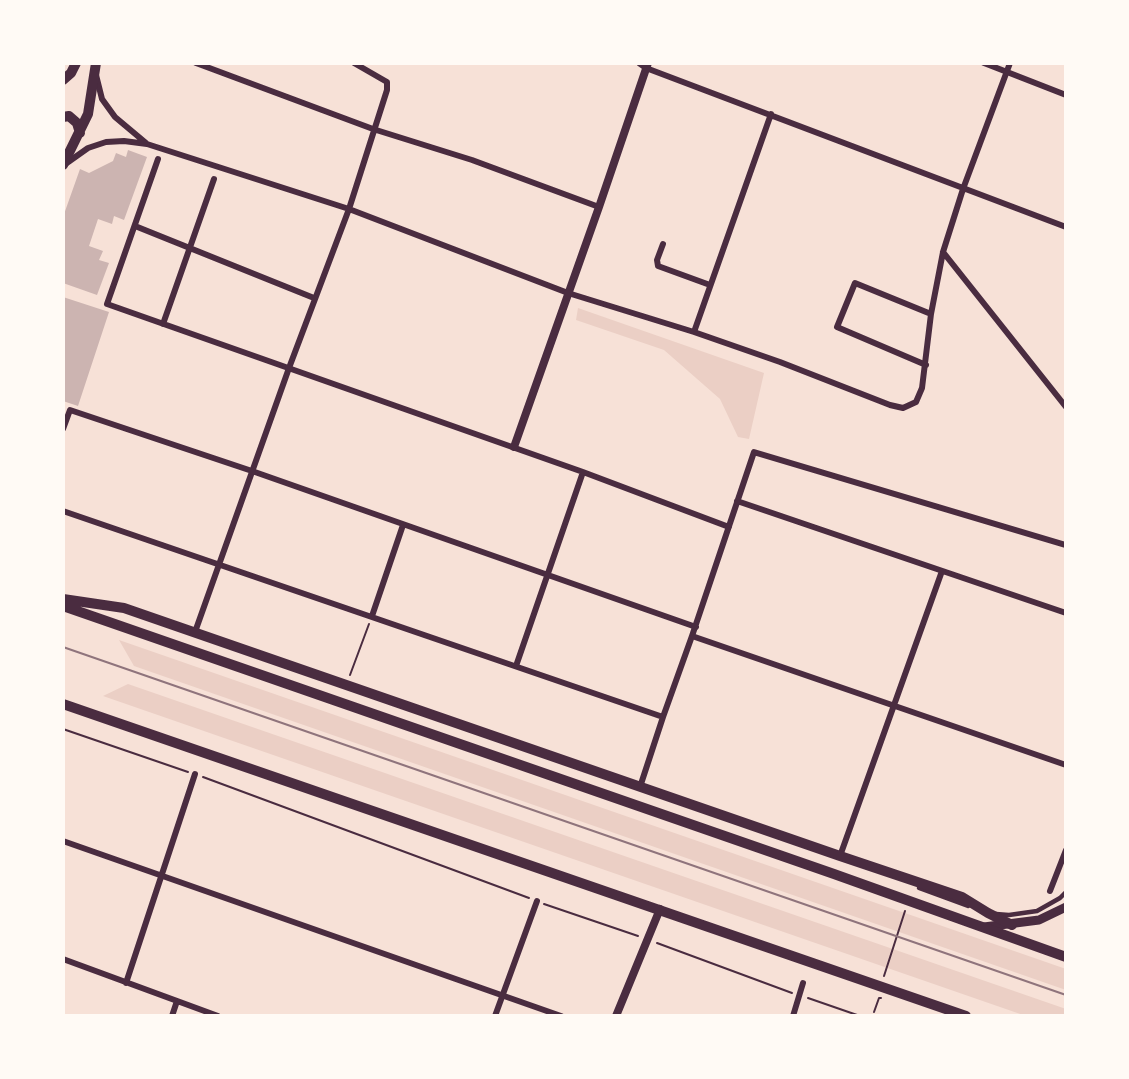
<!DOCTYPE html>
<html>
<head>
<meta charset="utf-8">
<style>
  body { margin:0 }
  #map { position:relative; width:1129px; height:1079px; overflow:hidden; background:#f7e1d7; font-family:"PT Sans Narrow",sans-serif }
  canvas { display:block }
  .frame { position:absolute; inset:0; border:65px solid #fffaf5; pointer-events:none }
</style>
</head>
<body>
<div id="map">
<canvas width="1129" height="1079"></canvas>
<div class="frame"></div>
</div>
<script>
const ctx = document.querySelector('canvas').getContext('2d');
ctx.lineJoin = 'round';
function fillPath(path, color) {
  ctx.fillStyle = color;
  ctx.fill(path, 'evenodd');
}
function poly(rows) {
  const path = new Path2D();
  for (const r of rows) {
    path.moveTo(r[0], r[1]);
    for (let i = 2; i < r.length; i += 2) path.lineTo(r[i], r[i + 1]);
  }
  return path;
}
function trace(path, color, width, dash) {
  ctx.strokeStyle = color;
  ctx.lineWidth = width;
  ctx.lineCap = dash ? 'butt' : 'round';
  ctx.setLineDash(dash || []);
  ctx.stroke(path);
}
fillPath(poly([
  [578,308,764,373,749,439,738,437,720,399,664,350,576,320],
  [119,640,1066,969,1066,990,134,666],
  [128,684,1066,1009,1066,1016,1026,1016,103,696]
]), '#ebcfc5');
fillPath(poly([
  [128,150,147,157,124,220,114,216,112,224,98,219,89,246,103,251,99,260,109,263,97,295,63,283,64,264,63,264,63,217,80,169,89,173,113,161,116,153,126,157],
  [63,297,109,312,78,406,63,401]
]), '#ccb4b1');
trace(poly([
  [350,675,369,624],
  [63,729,188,772],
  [203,777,529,898],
  [544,904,638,936],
  [657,943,792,993],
  [884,976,905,911],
  [808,998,860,1016],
  [874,1012,879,998,881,998]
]), '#4a2c40', 2);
trace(poly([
  [919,888,968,906],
  [996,914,1009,915,1037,911,1060,898,1066,892]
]), '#4a2c40', 4.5);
trace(poly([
  [196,63,373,129,472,160,599,207],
  [639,63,646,68,1066,227],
  [984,63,1066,95],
  [96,75,102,99,115,117,146,143],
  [158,159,107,304,583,472,729,527],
  [64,165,88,148,106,142,124,141,147,144,349,209,568,293,694,332,780,362,890,405,903,408,916,402,922,388,931,314,943,252,963,189,1010,63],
  [135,226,314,298],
  [663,244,657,260,658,266,710,285],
  [943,252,1066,407],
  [163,324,214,179],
  [694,332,771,114],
  [926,365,837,327,855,283,931,314],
  [63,429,70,410,252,471,696,627],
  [737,501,1066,613],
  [63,511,663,717],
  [372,616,403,525],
  [195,632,289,368,349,209,387,90,387,82,354,63],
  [692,636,1066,765],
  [516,666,583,472],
  [640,787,663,717,692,636,754,452,1066,545],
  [63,841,561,1016],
  [840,856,942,571],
  [1050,891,1066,850],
  [63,959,218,1016],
  [126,983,195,774],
  [172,1016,177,1001],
  [495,1016,537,901],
  [793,1016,803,983]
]), '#4a2c40', 6);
trace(poly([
  [514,447,599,207,648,63],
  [616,1016,660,909]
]), '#4a2c40', 8);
trace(poly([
  [984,927,1039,920,1066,907]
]), '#4a2c40', 9);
trace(poly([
  [63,80,71,73,76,63],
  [63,117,69,116,77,123,80,133],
  [63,165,88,114,96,63]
]), '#4a2c40', 10);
trace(poly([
  [63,599,124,608,840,856,962,897,988,913,1012,925],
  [63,606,834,874,1066,957],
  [63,704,966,1016]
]), '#4a2c40', 10);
trace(poly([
  [63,647,1066,995]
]), '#8f747c', 2);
</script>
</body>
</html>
